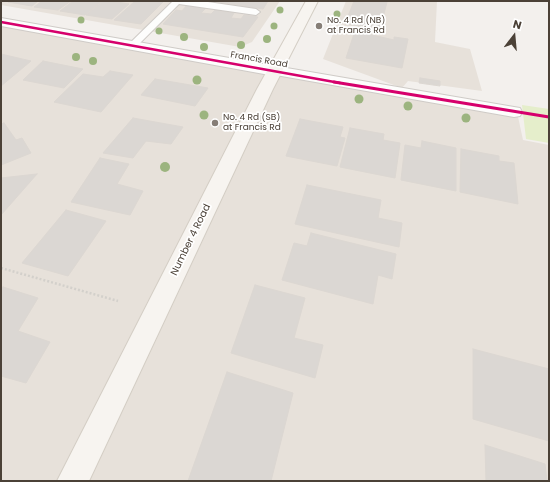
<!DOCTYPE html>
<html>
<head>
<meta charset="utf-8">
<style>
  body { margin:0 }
  #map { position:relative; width:550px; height:482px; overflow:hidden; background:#f3f0ed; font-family:Poppins,sans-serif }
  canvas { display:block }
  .frame { position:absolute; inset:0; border:2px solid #4b4137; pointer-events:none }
  .north { position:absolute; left:494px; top:16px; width:40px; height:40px; -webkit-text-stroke:3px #fff; paint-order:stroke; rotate:16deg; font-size:11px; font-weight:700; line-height:16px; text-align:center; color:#4b4137 }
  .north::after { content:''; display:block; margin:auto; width:14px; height:18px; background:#4b4137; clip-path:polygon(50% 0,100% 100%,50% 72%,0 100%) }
</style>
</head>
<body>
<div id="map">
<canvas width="550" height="482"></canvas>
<div class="frame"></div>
<div class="north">N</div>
</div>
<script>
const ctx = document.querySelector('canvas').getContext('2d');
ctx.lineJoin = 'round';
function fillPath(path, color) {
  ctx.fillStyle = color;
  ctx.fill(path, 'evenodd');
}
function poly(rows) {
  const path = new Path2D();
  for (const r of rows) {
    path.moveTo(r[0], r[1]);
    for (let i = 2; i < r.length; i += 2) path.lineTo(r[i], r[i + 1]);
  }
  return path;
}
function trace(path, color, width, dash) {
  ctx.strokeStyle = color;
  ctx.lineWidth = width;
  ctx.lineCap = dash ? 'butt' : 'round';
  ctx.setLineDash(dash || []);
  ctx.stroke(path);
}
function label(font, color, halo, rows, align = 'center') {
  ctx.font = font + ' Poppins,sans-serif';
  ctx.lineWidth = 3.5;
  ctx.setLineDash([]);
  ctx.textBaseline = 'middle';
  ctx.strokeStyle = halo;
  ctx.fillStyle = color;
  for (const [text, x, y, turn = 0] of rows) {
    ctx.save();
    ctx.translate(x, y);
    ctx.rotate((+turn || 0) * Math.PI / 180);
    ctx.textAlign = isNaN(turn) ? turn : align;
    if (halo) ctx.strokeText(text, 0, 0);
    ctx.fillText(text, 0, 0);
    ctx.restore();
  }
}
fillPath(poly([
  [1,1,280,1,252,42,240,47,1,5],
  [346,1,437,1,435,42,470,49,482,91,408,81,402,88,323,59],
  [1,24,268,71,64,481,1,481],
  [277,73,517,112,523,140,549,145,549,481,82,481]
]), '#e7e1da');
fillPath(poly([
  [522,105,549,109,549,143,526,139]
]), '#e5eecb');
const building = poly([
  [10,1,38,1,32,6,8,2,10,1],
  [42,1,71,1,58,10,34,7,42,1],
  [73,1,102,1,85,15,60,11,73,1],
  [103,1,110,1,129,4,112,19,86,15,103,1],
  [135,1,164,1,141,24,114,20,135,1],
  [212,1,268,1,263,9,212,1],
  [354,1,387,2,380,29,345,24,354,1],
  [187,5,206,8,201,13,211,14,215,10,234,13,231,18,241,19,244,15,258,17,243,37,163,24,176,10,182,11,187,5],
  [355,31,394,40,394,37,408,39,402,68,346,58,355,31],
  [1,54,31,61,1,86,1,54],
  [43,61,83,69,64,88,23,80,43,61],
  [110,71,133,75,101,112,54,102,83,74,103,77,110,71],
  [420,78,440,81,440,86,419,83,420,78],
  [155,79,208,88,195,106,141,95,155,79],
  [133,118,183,127,171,144,146,141,133,158,103,153,133,118],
  [300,119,343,127,340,137,345,138,337,166,286,156,300,119],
  [4,123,16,140,22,138,31,153,1,165,1,124,4,123],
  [350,128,384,134,383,140,400,143,395,178,340,167,350,128],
  [422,141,456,148,456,191,401,180,405,145,421,148,422,141],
  [461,149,499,156,499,161,514,163,518,204,460,192,461,149],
  [100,158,129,164,117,184,143,191,130,215,71,202,100,158],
  [37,174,1,215,1,178,37,174],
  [307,185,381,200,378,218,402,223,399,247,295,224,307,185],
  [66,210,106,221,68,276,22,263,66,210],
  [311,233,396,254,392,279,378,275,373,304,282,280,294,243,307,246,311,233],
  [255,285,305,298,294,338,323,345,315,378,231,353,255,285],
  [3,287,38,298,18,331,50,342,26,383,1,376,1,290,3,287],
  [473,349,549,369,549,441,473,419,473,349],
  [227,372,293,393,271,481,188,481,227,372],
  [485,445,545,464,547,481,486,481,485,445]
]);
fillPath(building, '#dbd7d3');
trace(building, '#dcd7d2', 1);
const service = poly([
  [173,1,201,1,256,9,260,12,256,15,179,4,136,47,130,47,128,45,130,43,173,1]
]);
const minor = poly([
  [275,66,514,107,520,108,522,112,520,116,514,117,270,74,267,71,270,68,275,66]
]);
const tertiary = poly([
  [1,18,275,66,280,68,283,71,280,74,275,76,1,26,1,18]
]);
const secondary = poly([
  [306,1,318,1,273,89,89,481,57,481,257,89,306,1]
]);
trace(service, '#cfcbc7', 2);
trace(minor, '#cfcbc7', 2);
trace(tertiary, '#cfcbc7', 2);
trace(secondary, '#d4cec5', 2);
trace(poly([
  [1,268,118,301]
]), '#d3d0cb', 2.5, [2, 2]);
fillPath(service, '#fdfdfc');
fillPath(minor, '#fdfdfc');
fillPath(tertiary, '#fdfdfc');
fillPath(secondary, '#f7f4f0');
trace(poly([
  [1,22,340,83]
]), '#d6006c', 2.5);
trace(poly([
  [334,82,549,117]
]), '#d6006c', 3);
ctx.fillStyle = '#9cb47f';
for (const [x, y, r] of [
  [280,10,3.5],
  [337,14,3.5],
  [81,20,3.5],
  [274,26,3.5],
  [159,31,3.5],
  [184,37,4],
  [267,39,4],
  [241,45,4],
  [204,47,4],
  [76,57,4],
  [93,61,4],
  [197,80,4.5],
  [359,99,4.5],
  [408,106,4.5],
  [204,115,4.5],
  [466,118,4.5],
  [165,167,5]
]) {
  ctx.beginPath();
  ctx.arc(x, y, r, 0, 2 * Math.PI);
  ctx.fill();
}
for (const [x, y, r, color] of [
  [319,26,4,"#867e77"],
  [215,123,4,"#867e77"]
]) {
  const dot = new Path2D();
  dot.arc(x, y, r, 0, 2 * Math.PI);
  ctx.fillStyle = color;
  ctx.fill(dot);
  trace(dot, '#fff', 1.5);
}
label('9px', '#4b4137', '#fff', [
  ["No. 4 Rd (NB)",327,21],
  ["at Francis Rd",327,31],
  ["No. 4 Rd (SB)",223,118],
  ["at Francis Rd",223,128]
], 'left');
label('9px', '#4b4137', '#fff', [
  ["Francis Road",259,60,10]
]);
label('10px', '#4b4137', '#fff', [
  ["Number 4 Road",191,240,-64]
]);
</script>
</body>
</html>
